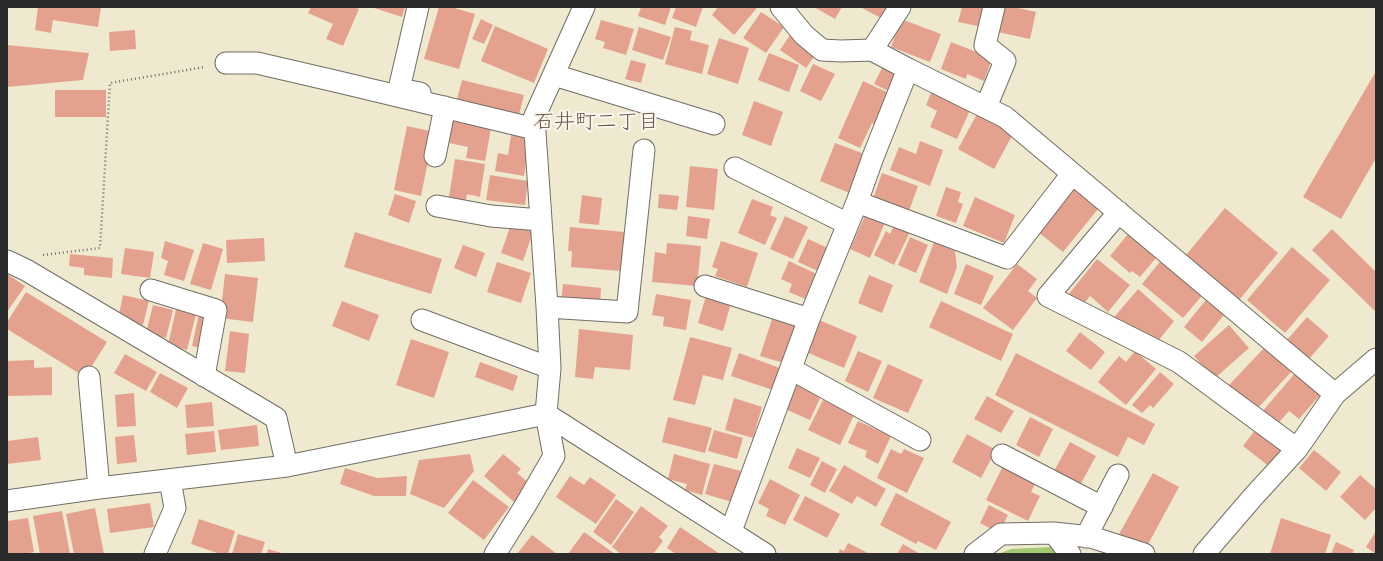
<!DOCTYPE html>
<html>
<head>
<meta charset="utf-8">
<style>
  body { margin:0 }
  #map { position:relative; width:1383px; height:561px; overflow:hidden; background:#efe9d0; font-family:Caveat,sans-serif }
  canvas { display:block }
  .frame { position:absolute; inset:0; border:8px solid #2b2b2b; pointer-events:none }
</style>
</head>
<body>
<div id="map">
<canvas width="1383" height="561"></canvas>
<div class="frame"></div>
</div>
<script>
const ctx = document.querySelector('canvas').getContext('2d');
ctx.lineJoin = 'round';
function fillPath(path, color) {
  ctx.fillStyle = color;
  ctx.fill(path, 'evenodd');
}
function poly(rows) {
  const path = new Path2D();
  for (const r of rows) {
    path.moveTo(r[0], r[1]);
    for (let i = 2; i < r.length; i += 2) path.lineTo(r[i], r[i + 1]);
  }
  return path;
}
function trace(path, color, width, dash) {
  ctx.strokeStyle = color;
  ctx.lineWidth = width;
  ctx.lineCap = dash ? 'butt' : 'round';
  ctx.setLineDash(dash || []);
  ctx.stroke(path);
}
function label(font, color, halo, rows, align = 'center') {
  ctx.font = font + ' Caveat,"Klee One",sans-serif';
  ctx.lineWidth = 4;
  ctx.setLineDash([]);
  ctx.textBaseline = 'middle';
  ctx.strokeStyle = halo;
  ctx.fillStyle = color;
  for (const [text, x, y, turn = 0] of rows) {
    ctx.save();
    ctx.translate(x, y);
    ctx.rotate((+turn || 0) * Math.PI / 180);
    ctx.textAlign = isNaN(turn) ? turn : align;
    if (halo) ctx.strokeText(text, 0, 0);
    ctx.fillText(text, 0, 0);
    ctx.restore();
  }
}
fillPath(poly([
  [1052,547,1057,554,998,554,1011,549]
]), '#a5c973');
fillPath(poly([
  [38,7,101,7,98,27,53,20,51,33,35,30],
  [311,7,354,7,359,9,343,46,326,39,333,24,308,13],
  [371,7,405,7,402,17],
  [439,7,451,7,475,14,459,69,424,59],
  [641,7,671,7,665,25,638,16],
  [676,7,703,7,696,27,672,18],
  [718,7,756,7,757,8,734,35,712,15],
  [814,7,842,7,835,19],
  [860,7,887,7,881,18],
  [962,7,988,7,985,19,980,18,978,26,958,22],
  [1003,7,1014,7,1036,12,1030,39,998,32],
  [761,12,784,27,766,53,743,38],
  [481,19,493,25,484,44,472,39],
  [901,19,941,34,930,62,891,47],
  [601,20,634,29,626,55,603,48,605,42,595,39],
  [495,26,548,49,534,83,481,61],
  [639,27,671,37,663,60,632,50],
  [675,27,692,31,690,40,709,45,702,74,665,64],
  [135,30,136,49,110,51,109,32],
  [792,32,818,51,806,68,780,50],
  [719,38,749,48,738,84,707,74],
  [951,42,992,58,984,81,967,74,966,79,941,69],
  [7,45,89,53,83,80,7,87],
  [769,53,799,65,789,92,758,80],
  [631,60,646,64,641,83,625,79],
  [813,64,835,74,821,101,800,91],
  [884,64,902,72,893,93,874,84],
  [1376,71,1376,158,1341,219,1303,197],
  [462,80,524,95,519,115,457,99],
  [863,81,893,95,879,127,872,123,860,148,838,138],
  [55,90,106,90,106,117,55,117],
  [932,91,971,108,957,139,930,127,937,111,926,105],
  [754,101,783,112,771,146,742,135],
  [977,114,1013,134,994,169,958,149],
  [453,116,492,123,485,161,466,158,468,147,449,143],
  [407,126,434,132,421,196,394,190],
  [512,129,531,132,524,176,495,171,498,153,508,155],
  [920,141,943,150,930,186,890,170,899,147,916,154],
  [835,143,867,155,852,194,820,181],
  [455,159,485,164,480,197,467,194,465,206,448,203],
  [690,166,718,169,714,210,686,207],
  [882,173,918,186,909,211,873,199],
  [490,175,528,181,525,205,486,200],
  [946,187,961,192,958,202,963,204,956,223,936,216],
  [1073,189,1098,209,1063,252,1038,232],
  [395,194,416,201,409,223,388,215],
  [659,194,679,196,677,210,658,208],
  [582,195,602,198,599,225,579,223],
  [975,197,1015,215,1004,243,963,226],
  [752,199,773,207,770,215,777,218,765,245,738,233],
  [1225,208,1278,253,1235,305,1182,260],
  [867,211,886,220,870,258,850,249],
  [688,216,710,219,707,239,686,236],
  [785,216,808,227,793,259,770,249],
  [896,222,911,230,894,265,874,255,886,231,890,234],
  [511,224,533,232,523,261,501,253],
  [570,227,624,232,621,271,571,267,572,251,568,251],
  [1332,229,1376,272,1376,312,1312,250],
  [355,232,442,259,431,294,344,267],
  [1128,234,1156,258,1140,277,1132,271,1130,273,1110,256],
  [910,237,928,245,916,273,898,265],
  [264,238,265,261,227,263,226,240],
  [808,239,830,249,820,272,798,262],
  [165,241,194,250,184,281,164,275,168,261,161,258],
  [721,241,758,253,747,287,715,276,718,269,712,267],
  [934,242,955,251,957,267,947,294,919,282],
  [203,243,223,249,211,290,190,284],
  [667,243,701,246,697,286,652,282,655,252,666,254],
  [463,245,485,253,476,277,454,268],
  [1292,247,1330,280,1285,333,1247,300],
  [125,248,154,252,150,278,121,274],
  [70,254,113,258,112,278,84,275,84,268,69,266],
  [1163,258,1205,292,1183,318,1142,284],
  [1097,259,1130,285,1108,312,1090,296,1082,306,1068,295],
  [789,261,821,276,810,301,789,292,792,284,781,279],
  [497,262,531,273,521,303,487,292],
  [966,264,994,276,981,305,954,294],
  [1017,264,1037,279,1028,291,1037,298,1013,330,983,308],
  [7,274,25,286,7,312],
  [225,274,258,278,253,322,220,318],
  [869,275,893,285,882,313,858,303],
  [563,284,601,288,600,306,561,302],
  [1138,289,1174,321,1155,345,1110,322],
  [26,292,107,342,85,377,7,329,7,322],
  [656,294,691,300,686,330,663,326,664,317,652,315],
  [123,295,149,301,143,325,118,319],
  [1210,295,1228,310,1202,342,1184,327],
  [706,296,731,303,723,331,698,323],
  [342,301,379,315,369,341,332,326],
  [941,301,1013,334,1001,361,929,327],
  [153,305,173,310,166,338,146,333],
  [177,305,197,310,187,350,168,345],
  [200,309,212,312,204,349,192,346],
  [1307,317,1329,336,1309,359,1287,340],
  [772,319,798,327,787,364,760,356],
  [819,320,857,336,844,368,806,352],
  [1229,325,1249,348,1214,379,1194,356],
  [579,329,633,335,630,370,595,367,593,379,575,377],
  [230,331,249,334,245,373,225,371],
  [1080,332,1105,352,1091,370,1066,351],
  [690,337,732,348,723,380,703,375,695,405,673,400],
  [411,339,449,352,434,398,396,385],
  [1266,346,1292,371,1256,410,1229,385],
  [858,351,882,361,868,392,845,381],
  [1135,351,1156,369,1126,405,1098,382,1119,356,1126,362],
  [739,353,780,368,773,390,731,376],
  [1016,353,1155,424,1144,445,1128,437,1118,457,995,395],
  [125,354,157,372,146,391,114,373],
  [34,360,34,368,52,367,52,395,7,396,7,361],
  [480,362,518,376,513,391,475,377],
  [888,364,923,380,908,413,873,398],
  [1160,372,1174,384,1153,408,1150,405,1142,413,1132,405],
  [1296,372,1321,394,1299,419,1289,411,1276,426,1261,413],
  [160,373,188,388,177,408,150,392],
  [797,385,821,396,810,420,785,409],
  [134,393,136,426,117,427,115,395],
  [987,396,1014,411,1001,433,974,419],
  [734,398,762,407,753,438,725,430],
  [823,400,854,415,840,445,808,430],
  [212,402,214,426,187,428,185,405],
  [668,417,712,428,705,453,662,442],
  [1030,417,1053,429,1039,457,1016,445],
  [858,421,891,436,878,464,865,457,867,451,848,443],
  [257,425,259,446,221,450,218,430],
  [1256,429,1283,449,1270,467,1243,446],
  [714,430,743,438,737,459,708,451],
  [214,431,216,452,187,455,185,434],
  [967,434,996,450,981,478,952,462],
  [134,435,137,462,117,464,115,437],
  [38,437,41,460,7,464,7,441],
  [1070,442,1096,456,1079,487,1053,473],
  [797,448,820,458,810,478,788,468],
  [891,449,901,454,904,449,924,458,907,493,877,478],
  [1314,450,1341,472,1326,491,1299,468],
  [470,454,474,471,444,508,410,494,419,460],
  [503,454,521,469,517,473,529,483,514,502,484,476],
  [674,454,710,464,702,495,685,490,687,484,668,479],
  [822,461,837,469,825,493,810,485],
  [714,464,741,471,732,502,705,494],
  [844,465,886,489,876,507,857,496,852,504,829,491],
  [1003,466,1038,478,1031,492,1040,496,1028,521,986,500],
  [345,468,377,478,407,476,406,496,374,496,340,484],
  [1153,473,1179,487,1145,550,1118,536],
  [1360,475,1376,489,1376,508,1365,520,1340,497],
  [570,476,584,485,590,477,616,495,596,524,556,497],
  [770,479,800,495,785,525,766,516,769,509,758,503],
  [473,480,509,507,484,540,448,513],
  [896,493,951,522,936,550,918,541,916,544,880,525],
  [805,496,840,514,827,538,793,520],
  [616,499,634,512,611,545,593,532],
  [150,503,154,527,110,533,107,509],
  [989,505,1008,515,999,533,980,523],
  [641,506,668,526,659,537,663,541,653,554,621,554,612,547],
  [95,508,104,554,74,554,66,514],
  [62,511,70,554,40,554,33,516],
  [28,518,34,552,25,554,7,554,7,521],
  [1281,518,1331,535,1325,554,1270,554],
  [199,519,235,531,228,554,220,554,191,544],
  [680,527,720,554,676,554,667,548],
  [1376,531,1376,554,1366,547],
  [584,532,615,554,568,554],
  [238,534,265,542,261,554,232,554],
  [532,535,557,554,517,554],
  [1336,542,1354,550,1352,554,1331,554],
  [848,543,870,554,838,554,840,549,844,551],
  [903,544,920,554,897,554],
  [268,549,285,554,267,554]
]), '#e4a28e');
const minor = poly([
  [418,7,399,89,420,93],
  [781,7,804,35,822,50,841,51,872,50,908,69,1005,117,1335,394],
  [872,50,900,7],
  [226,63,257,63,339,82,535,129],
  [554,75,714,124],
  [986,107,1005,61,985,45,994,7],
  [435,156,445,107],
  [735,168,848,224],
  [857,202,1007,258,1072,174],
  [437,206,491,216,541,220],
  [1119,212,1048,296,1179,362,1297,449],
  [7,261,26,270,276,418,287,466],
  [705,286,809,319],
  [151,290,216,310,204,376],
  [547,307,627,312,644,150],
  [422,320,550,368],
  [791,369,920,440],
  [89,377,99,488],
  [1002,455,1102,507],
  [7,501,99,488,287,466,546,414,765,554],
  [731,531,809,319,857,202,873,157,908,69],
  [1054,533,1070,554],
  [1086,537,1118,475],
  [155,554,175,508,170,480],
  [495,554,525,506,554,456,546,414,550,368,547,307,534,118,584,7],
  [975,554,1001,534,1054,533,1091,537,1144,554],
  [1204,554,1253,497,1297,449,1335,394,1376,359]
]);
trace(minor, '#706e65', 23);
trace(poly([
  [43,255,100,248,110,83,205,67]
]), '#706e65', 2.5, [1, 3]);
trace(minor, '#fff', 21);
label('21px', '#6c554e', '#fbf7ec', [
  ["石井町二丁目",596,122]
]);
</script>
</body>
</html>
